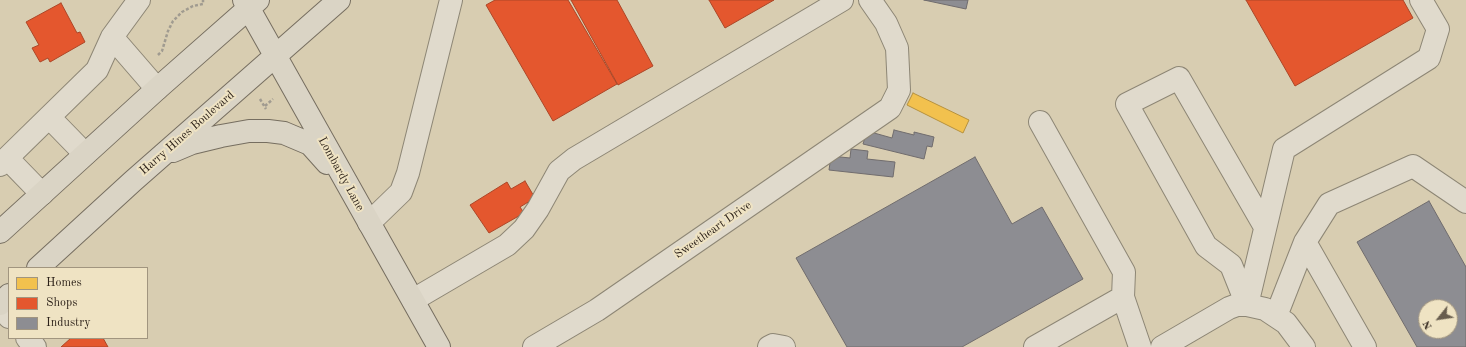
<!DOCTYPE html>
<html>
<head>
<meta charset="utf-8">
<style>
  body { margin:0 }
  #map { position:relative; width:1466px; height:347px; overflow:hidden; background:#d8cdb1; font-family:"Old Standard TT",serif }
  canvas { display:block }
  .legend { position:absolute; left:8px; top:267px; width:140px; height:72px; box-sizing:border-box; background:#efe3c3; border:1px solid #a1957f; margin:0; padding:5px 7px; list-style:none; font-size:12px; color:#2b2018 }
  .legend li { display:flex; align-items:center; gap:8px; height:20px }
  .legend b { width:20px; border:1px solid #a1957f }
  .north { position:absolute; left:1418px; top:299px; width:40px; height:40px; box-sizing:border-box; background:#efe3c3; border:1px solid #a1957f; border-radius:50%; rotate:240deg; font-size:11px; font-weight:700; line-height:16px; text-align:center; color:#2b2018 }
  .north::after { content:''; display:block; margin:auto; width:14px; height:18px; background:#685d4e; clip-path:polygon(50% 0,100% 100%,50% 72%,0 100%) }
</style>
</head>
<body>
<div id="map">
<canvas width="1466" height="347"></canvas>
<ul class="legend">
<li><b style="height:11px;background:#f2c14e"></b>Homes</li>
<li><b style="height:11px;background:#e4572e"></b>Shops</li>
<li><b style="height:11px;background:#8d8d92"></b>Industry</li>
</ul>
<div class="north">N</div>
</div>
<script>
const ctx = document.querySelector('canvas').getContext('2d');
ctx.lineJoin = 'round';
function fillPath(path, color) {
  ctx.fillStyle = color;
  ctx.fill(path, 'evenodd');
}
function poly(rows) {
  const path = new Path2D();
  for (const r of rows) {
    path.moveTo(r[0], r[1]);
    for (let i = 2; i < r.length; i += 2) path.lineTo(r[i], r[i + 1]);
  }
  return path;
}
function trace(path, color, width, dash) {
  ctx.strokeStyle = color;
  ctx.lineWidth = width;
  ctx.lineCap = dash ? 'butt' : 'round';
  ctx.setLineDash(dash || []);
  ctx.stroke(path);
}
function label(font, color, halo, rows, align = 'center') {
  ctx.font = font + ' "Old Standard TT",serif';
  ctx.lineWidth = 4;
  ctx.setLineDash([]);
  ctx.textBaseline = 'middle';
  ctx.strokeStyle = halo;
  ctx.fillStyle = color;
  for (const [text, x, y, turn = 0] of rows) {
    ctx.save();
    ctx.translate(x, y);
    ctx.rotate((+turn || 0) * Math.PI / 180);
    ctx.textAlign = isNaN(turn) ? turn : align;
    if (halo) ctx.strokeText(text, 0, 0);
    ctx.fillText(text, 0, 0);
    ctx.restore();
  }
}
const homes = poly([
  [913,93,969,120,963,133,907,105,913,93]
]);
fillPath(homes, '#f2c14e');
trace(homes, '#b6913e', 1);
const shops = poly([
  [495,0,568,0,617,84,553,121,486,5,495,0],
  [571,0,617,0,653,66,618,85,571,0],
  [709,0,774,0,725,28,709,0],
  [1246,0,1403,0,1413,18,1295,86,1246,0],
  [61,3,77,33,80,32,85,42,50,62,48,58,40,62,32,48,39,45,26,22,61,3],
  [525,181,535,198,520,207,524,213,489,233,470,205,507,182,511,189,525,181],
  [71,338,103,338,108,347,61,347,71,338]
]);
fillPath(shops, '#e4572e');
trace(shops, '#ac4627', 1);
const industry = poly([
  [924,0,968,0,966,9,924,0],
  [894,130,914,135,914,132,934,137,932,147,927,146,924,159,863,144,867,131,892,138,894,130],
  [851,149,868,151,867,159,895,162,893,177,829,170,831,156,850,158,851,149],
  [975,157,1012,224,1042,207,1083,279,962,347,847,347,796,258,975,157],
  [1429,201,1466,267,1466,347,1417,347,1357,242,1429,201],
  [1426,307,1450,307,1450,331,1426,331,1426,307]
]);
fillPath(industry, '#8d8d92');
trace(industry, '#706c6d', 1);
const minor = poly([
  [112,37,157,89],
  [49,117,85,154],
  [1040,122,1124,272,1123,297],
  [7,158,42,194],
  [0,165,97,70,112,37,139,0],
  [369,223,401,192,408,173,451,0],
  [1305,242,1365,347],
  [413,300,507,245,524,229,538,209,559,171,574,159,842,0],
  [1247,305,1231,265,1206,246,1127,104,1179,78,1265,227],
  [1247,305,1284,149,1429,58,1438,29,1421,0],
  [0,306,9,317],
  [1276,316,1305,242,1329,204,1413,166,1466,202],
  [27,338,35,347],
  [534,347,597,310,890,108,899,90,897,48,886,23,870,0],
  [769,347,773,345,784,347],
  [1035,347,1123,297,1140,347],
  [1162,347,1229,308,1237,305,1247,305,1265,309,1286,323,1304,347]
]);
const major = poly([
  [244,0,439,347],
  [173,151,192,143,221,136,249,131,268,131,284,133,310,144,327,163],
  [0,232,157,89,258,0],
  [38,268,133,181,339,0],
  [0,304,9,295]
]);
trace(minor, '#8d8675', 24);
trace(major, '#766e60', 24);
trace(poly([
  [158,55,162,51,168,31,173,21,182,12,193,6,203,4,203,0],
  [260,99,266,109],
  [265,106,273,99]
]), '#a09b90', 2.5, [3, 2]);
trace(minor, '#e0dacc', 22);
trace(major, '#dad4c5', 22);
label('12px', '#2b2018', '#efe3c3', [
  ["Harry Hines Boulevard",187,133,-41],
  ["Lombardy Lane",341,174,61],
  ["Sweetheart Drive",713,230,-35]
]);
</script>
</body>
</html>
